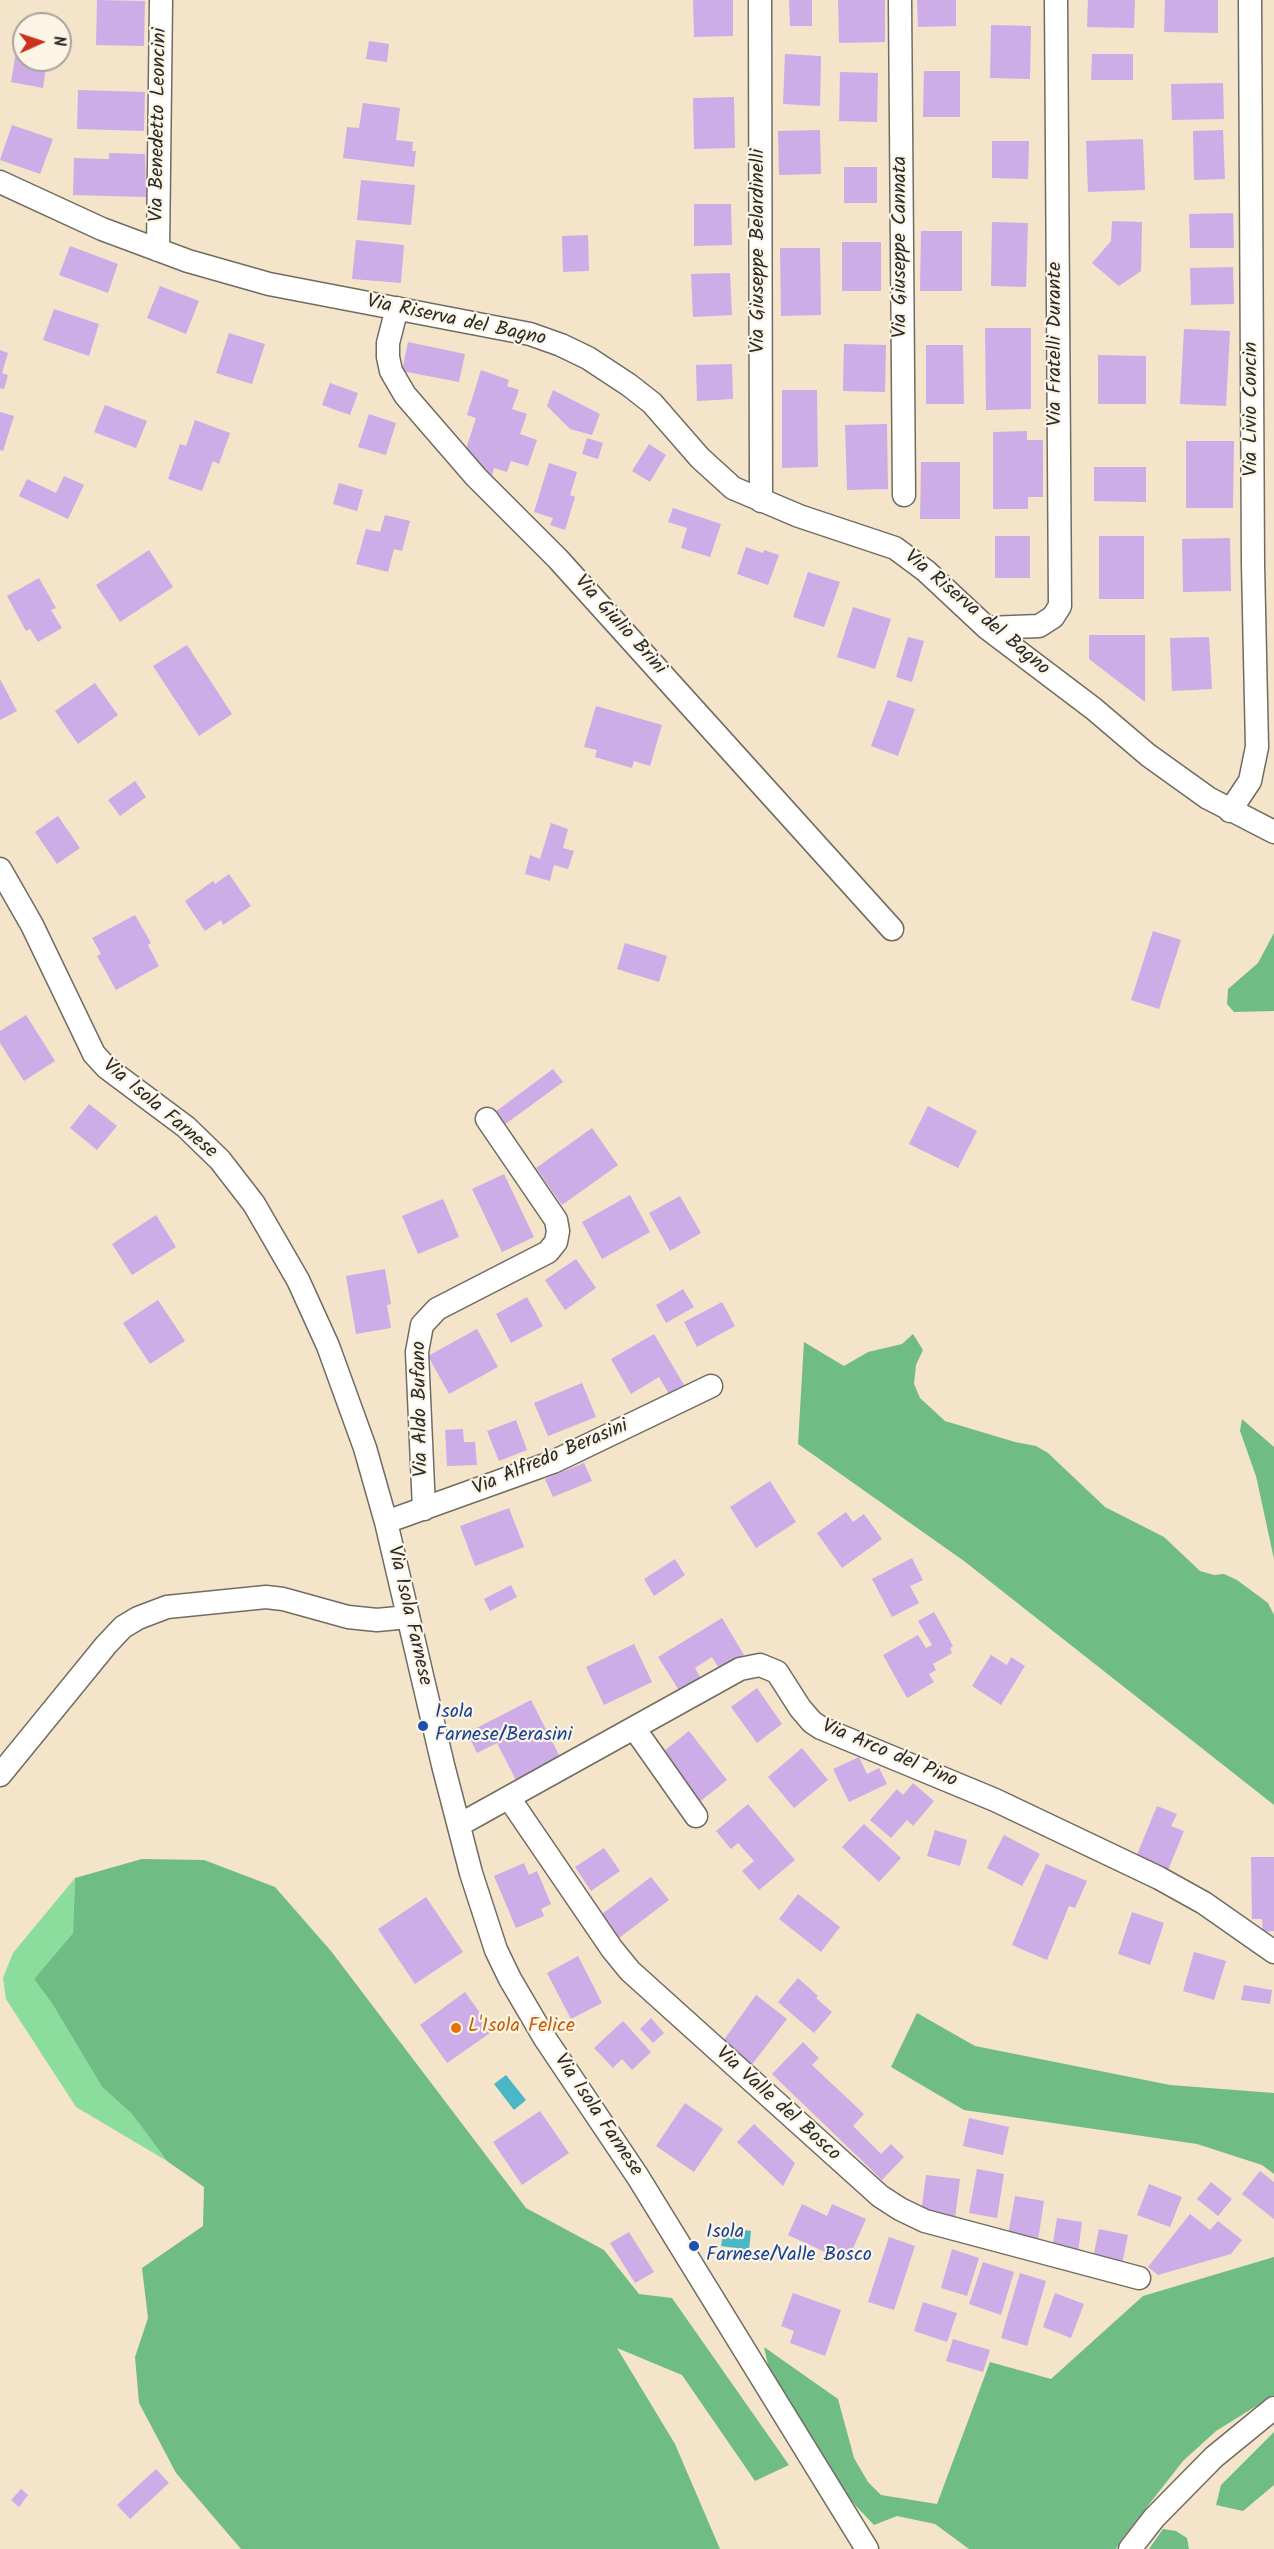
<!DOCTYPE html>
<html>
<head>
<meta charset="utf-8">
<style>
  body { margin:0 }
  #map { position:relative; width:1274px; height:2549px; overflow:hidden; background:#f4e4c9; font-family:Kalam,sans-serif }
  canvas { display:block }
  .north { position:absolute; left:12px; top:12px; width:60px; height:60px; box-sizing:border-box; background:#fcf5e5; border:2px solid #a8a49b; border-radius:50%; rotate:87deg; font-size:16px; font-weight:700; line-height:24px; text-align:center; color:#2b2b2b }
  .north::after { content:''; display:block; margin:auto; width:21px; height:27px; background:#c8321e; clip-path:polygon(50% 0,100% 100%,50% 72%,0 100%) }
</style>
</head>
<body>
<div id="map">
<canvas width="1274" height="2549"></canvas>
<div class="north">N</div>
</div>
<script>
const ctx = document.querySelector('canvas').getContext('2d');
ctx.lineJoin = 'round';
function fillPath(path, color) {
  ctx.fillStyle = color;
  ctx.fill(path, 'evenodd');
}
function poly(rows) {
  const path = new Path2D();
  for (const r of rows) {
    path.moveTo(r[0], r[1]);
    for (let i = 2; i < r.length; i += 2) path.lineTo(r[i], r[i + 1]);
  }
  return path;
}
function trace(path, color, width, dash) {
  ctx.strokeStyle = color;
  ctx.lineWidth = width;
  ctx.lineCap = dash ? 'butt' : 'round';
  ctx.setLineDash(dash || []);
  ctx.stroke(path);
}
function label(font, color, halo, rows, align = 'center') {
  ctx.font = font + ' Kalam,sans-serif';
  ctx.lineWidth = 4.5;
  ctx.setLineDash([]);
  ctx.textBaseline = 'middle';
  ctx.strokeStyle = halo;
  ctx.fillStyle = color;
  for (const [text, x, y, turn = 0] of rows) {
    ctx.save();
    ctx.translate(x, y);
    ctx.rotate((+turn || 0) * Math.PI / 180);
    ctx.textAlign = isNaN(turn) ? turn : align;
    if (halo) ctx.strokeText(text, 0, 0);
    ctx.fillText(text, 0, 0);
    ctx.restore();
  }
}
fillPath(poly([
  [75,1878,73,1933,34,1979,53,2005,102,2087,132,2114,167,2161,76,2107,6,1999,3,1978,13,1953]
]), '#8bdd9e');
fillPath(poly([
  [1274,933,1274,1011,1234,1012,1227,1004,1228,989,1258,963],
  [913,1334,923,1350,916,1365,914,1384,920,1398,945,1421,1015,1442,1036,1446,1048,1453,1105,1507,1164,1537,1200,1571,1214,1575,1224,1574,1237,1580,1268,1603,1274,1615,1274,1805,964,1561,798,1444,804,1342,844,1366,868,1352,902,1344],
  [1242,1419,1274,1447,1274,1559,1256,1476,1240,1431],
  [142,1859,204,1860,275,1887,331,1951,526,2208,604,2250,639,2294,672,2298,789,2465,755,2481,682,2375,617,2348,675,2444,720,2549,241,2549,176,2473,139,2403,135,2357,148,2318,142,2268,203,2226,204,2187,167,2161,132,2114,102,2087,53,2005,34,1979,73,1933,75,1878],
  [917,2013,975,2046,1170,2085,1274,2093,1274,2174,1262,2165,1197,2144,964,2110,891,2067],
  [1274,2257,1274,2395,1216,2431,1183,2461,1121,2540,1116,2549,969,2549,935,2524,897,2516,874,2525,837,2486,804,2431,768,2365,764,2347,838,2399,854,2458,868,2482,881,2495,937,2504,990,2362,1051,2379,1143,2296],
  [1274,2432,1274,2485,1243,2511,1216,2505,1221,2485],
  [1163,2529,1176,2531,1187,2538,1189,2549,1149,2549]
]), '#70bc85');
fillPath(poly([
  [506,2075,526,2100,514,2110,494,2084],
  [724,2227,751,2231,749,2250,721,2246]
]), '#4ab6c6');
fillPath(poly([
  [97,0,145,1,144,46,96,45],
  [693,0,733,0,733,36,694,37],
  [789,0,812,0,812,26,790,26],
  [838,0,885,0,885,42,839,43],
  [917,0,956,0,956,26,918,27],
  [1088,0,1135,0,1134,28,1087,27],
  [1165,0,1218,0,1218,33,1164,32],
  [991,25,1031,26,1030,79,990,78],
  [369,41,389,44,387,62,366,59],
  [16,52,24,54,24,60,47,60,43,88,11,82],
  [785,54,821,56,820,106,783,104],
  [1092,54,1133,54,1133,80,1091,80],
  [924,71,960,71,960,117,923,117],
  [840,72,878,73,877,122,839,121],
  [1223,83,1224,119,1172,120,1171,84],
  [78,90,145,92,144,131,77,129],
  [734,97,735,148,694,149,693,98],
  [363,103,400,108,396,140,413,142,412,151,416,151,414,167,343,158,347,127,359,128],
  [12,125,53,139,40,174,0,160],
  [820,130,821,174,779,175,778,131],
  [1223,130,1225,179,1194,180,1193,131],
  [1143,139,1145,190,1088,192,1086,141],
  [992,141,1029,141,1028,179,992,178],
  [109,153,145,154,146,197,73,195,74,158,109,159],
  [844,167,877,167,877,203,844,203],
  [361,180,415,185,411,225,357,220],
  [694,204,731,204,732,245,694,246],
  [1233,213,1234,248,1190,248,1189,214],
  [1112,221,1142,222,1141,271,1119,286,1092,263,1111,241],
  [992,222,1028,223,1026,287,991,286],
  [921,231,962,231,962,291,920,291],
  [588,235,589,271,563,272,562,236],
  [356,240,404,245,401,283,352,279],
  [842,242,881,242,881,291,842,291],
  [70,246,118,264,108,293,59,275],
  [780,248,820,248,821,315,781,316],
  [1233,267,1234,304,1191,305,1190,268],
  [730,273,732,315,693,317,691,274],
  [160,286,199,301,186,334,147,318],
  [54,309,99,324,89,356,43,340],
  [985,328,1031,328,1031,409,986,410],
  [1184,329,1230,331,1226,406,1180,404],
  [229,333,265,344,252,384,216,373],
  [408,342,465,354,459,382,402,371],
  [844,344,886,345,885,392,843,391],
  [926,345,963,345,964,404,926,404],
  [0,350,8,353,2,373,8,375,4,389,0,388],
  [1098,355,1146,356,1146,404,1098,404],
  [732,364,733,399,697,401,696,365],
  [481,370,509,380,507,386,519,390,512,409,527,414,520,434,537,440,528,466,511,461,507,472,494,468,492,476,478,472,464,455,476,418,467,415],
  [330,383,358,393,350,415,322,405],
  [553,390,600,414,592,435,570,429,547,406],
  [782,390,817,390,818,467,782,468],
  [105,405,147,421,136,448,94,432],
  [0,412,14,416,3,451,0,450],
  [369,414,396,423,386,455,358,447],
  [195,420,230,433,219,464,213,461,202,491,168,479,180,444,186,446],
  [887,424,888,489,847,490,845,425],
  [1027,431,1027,440,1043,440,1043,497,1028,497,1028,509,993,509,993,432],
  [587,438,603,443,598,459,582,454],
  [1186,441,1234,441,1233,508,1186,508],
  [649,444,666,455,650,482,632,471],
  [921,462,960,462,960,519,920,519],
  [549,463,577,472,570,495,575,497,565,530,550,525,553,518,534,512],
  [1094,467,1146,467,1146,502,1094,501],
  [64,476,84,485,68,519,19,496,27,479,56,493],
  [339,483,363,490,357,511,333,504],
  [673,508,721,524,710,557,681,548,687,528,668,522],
  [385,515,410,521,402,551,394,549,388,572,356,564,366,529,380,532],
  [995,536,1030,536,1030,578,995,578],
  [1099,536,1144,536,1144,599,1099,599],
  [1230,538,1231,591,1183,592,1182,539],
  [746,547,763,553,764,550,779,555,768,585,737,574],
  [149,550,173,587,120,622,96,585],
  [808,572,840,582,824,627,793,617],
  [39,578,56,608,51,610,62,628,38,642,30,629,26,631,7,596],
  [853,607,891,619,875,669,837,657],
  [1089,635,1145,635,1145,702,1089,659],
  [908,637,924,641,912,682,896,677],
  [1209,637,1212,689,1172,691,1170,638],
  [187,645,232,714,199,736,153,666],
  [0,679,17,711,0,720],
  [95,683,118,715,78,744,55,711],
  [888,700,915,709,898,756,871,746],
  [596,706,662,725,650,766,634,761,632,768,595,757,597,750,584,747],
  [135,781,146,797,120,816,108,800],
  [58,816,80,848,57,864,35,832],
  [551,823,568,829,563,848,574,851,568,869,554,865,550,881,525,874,530,855,540,859],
  [229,874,251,906,223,925,221,920,205,931,185,901,213,881,215,884],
  [135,915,151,943,148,945,159,966,116,990,97,956,101,954,92,938],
  [1153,931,1181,940,1159,1009,1131,1000],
  [625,943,667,956,659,982,617,969],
  [26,1015,55,1061,24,1081,0,1043,0,1031],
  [553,1069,563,1082,504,1125,495,1112],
  [89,1104,117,1126,97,1150,70,1128],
  [928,1106,977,1131,958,1168,909,1144],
  [592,1128,618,1165,562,1205,536,1168],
  [504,1174,534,1237,502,1252,472,1189],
  [630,1195,650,1232,602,1259,582,1222],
  [680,1196,701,1233,670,1251,649,1213],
  [443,1199,459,1237,418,1254,402,1216],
  [156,1215,176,1247,132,1275,112,1244],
  [576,1259,596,1288,565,1310,545,1280],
  [385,1269,391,1304,387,1305,391,1328,356,1334,346,1276],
  [683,1289,694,1307,666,1323,656,1305],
  [527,1297,543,1326,511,1343,496,1314],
  [158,1300,185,1341,150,1364,123,1323],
  [722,1302,735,1326,697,1347,684,1322],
  [477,1329,498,1367,449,1394,428,1356],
  [654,1334,684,1385,669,1394,659,1377,631,1394,611,1359],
  [582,1383,596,1417,548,1436,534,1403],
  [516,1420,527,1450,499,1461,487,1431],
  [463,1429,464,1442,475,1442,477,1465,447,1466,445,1430],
  [584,1463,592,1481,553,1497,545,1479],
  [770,1481,796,1522,756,1548,730,1507],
  [509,1508,524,1547,475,1566,460,1526],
  [846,1512,853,1522,864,1514,882,1539,842,1568,817,1533],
  [912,1558,923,1580,910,1586,919,1603,892,1617,872,1579],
  [675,1559,685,1575,654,1596,644,1579],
  [511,1585,517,1597,490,1611,484,1599],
  [934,1612,953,1646,950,1648,952,1653,933,1664,936,1670,929,1674,934,1682,907,1698,883,1655,918,1635,926,1648,932,1645,918,1621],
  [722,1618,744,1655,720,1670,712,1657,695,1668,703,1682,682,1695,658,1657],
  [634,1644,652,1682,604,1705,586,1667],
  [991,1655,1007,1665,1011,1657,1025,1666,1001,1705,972,1686],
  [757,1688,782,1724,757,1743,731,1707],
  [531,1700,561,1759,517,1782,497,1743,477,1753,467,1733],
  [689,1731,727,1780,697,1804,659,1755],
  [802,1748,828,1780,794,1808,768,1777],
  [859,1757,867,1774,879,1768,887,1784,849,1802,833,1769],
  [913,1783,934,1801,913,1826,907,1820,891,1838,870,1820,897,1789,903,1795],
  [748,1804,795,1860,759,1890,742,1871,754,1861,738,1843,731,1849,716,1831],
  [1157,1806,1177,1814,1171,1826,1184,1831,1168,1870,1136,1857],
  [864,1824,901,1858,879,1882,842,1847],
  [935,1830,967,1840,960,1866,927,1856],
  [1004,1835,1040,1854,1022,1886,987,1868],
  [604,1848,620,1871,591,1891,575,1867],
  [1251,1857,1274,1857,1274,1931,1263,1932,1262,1919,1252,1919],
  [524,1863,529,1875,537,1871,551,1904,541,1909,544,1916,516,1928,494,1876],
  [1046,1864,1087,1881,1075,1908,1069,1906,1047,1960,1012,1945],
  [651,1877,669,1900,619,1938,602,1914],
  [798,1894,840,1927,821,1952,779,1919],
  [426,1897,463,1952,415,1984,378,1929],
  [1132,1912,1164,1923,1150,1965,1118,1954],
  [1194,1952,1226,1961,1214,2000,1183,1991],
  [578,1956,602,2003,571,2019,547,1973],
  [798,1978,818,1996,816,1998,832,2012,814,2033,778,2002],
  [1244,1985,1272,1990,1270,2004,1241,2000],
  [465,1992,493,2031,447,2063,420,2025],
  [756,1995,787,2019,750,2067,721,2044],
  [651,2018,664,2033,653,2043,640,2029],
  [623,2021,651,2052,632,2070,622,2059,613,2068,594,2048],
  [803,2042,819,2058,812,2065,864,2114,853,2126,881,2154,891,2144,904,2157,882,2180,772,2074],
  [685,2103,723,2129,694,2172,656,2146],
  [540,2111,569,2153,522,2185,493,2142],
  [969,2118,1009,2127,1003,2155,963,2146],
  [754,2124,795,2163,783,2186,737,2142],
  [977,2169,1004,2174,997,2218,969,2213],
  [1260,2171,1274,2182,1274,2219,1242,2194],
  [926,2175,960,2179,955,2218,921,2213],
  [1211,2182,1232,2199,1218,2216,1197,2199],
  [1149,2184,1182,2197,1170,2227,1137,2215],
  [1015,2196,1044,2201,1038,2240,1008,2235],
  [802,2204,827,2216,832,2204,866,2219,847,2262,788,2235],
  [1190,2214,1210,2230,1218,2221,1242,2240,1231,2254,1158,2275,1148,2267],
  [1057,2218,1082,2222,1078,2253,1052,2249],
  [1099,2229,1128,2235,1122,2264,1093,2258],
  [629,2232,654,2272,635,2283,610,2243],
  [889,2237,915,2246,894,2310,868,2302],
  [952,2249,979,2258,967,2296,941,2288],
  [983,2262,1014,2272,1001,2315,969,2304],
  [1020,2273,1046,2281,1027,2346,1001,2338],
  [793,2293,841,2310,825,2356,790,2343,794,2331,781,2326],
  [1055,2293,1084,2304,1071,2338,1043,2327],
  [923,2302,957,2313,947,2342,914,2331],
  [953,2339,990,2350,983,2372,946,2361],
  [156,2469,169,2483,130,2519,117,2505],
  [21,2489,28,2495,19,2507,11,2500]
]), '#cdace8');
const minor = poly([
  [760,0,761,501],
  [900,0,904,495],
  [0,182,102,229,188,261,269,284,530,334,561,345,588,358,629,385,652,403,700,458,733,488,799,516,895,548,926,571,987,628,1094,709,1148,755,1208,798,1274,832],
  [158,250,161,0],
  [397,308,388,343,388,357,391,371,405,395,476,477,558,559,892,929],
  [987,628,1039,626,1053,617,1060,606,1056,0],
  [1230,811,1250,781,1257,747,1253,564,1250,0],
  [0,869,32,925,94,1054,107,1068,186,1127,220,1160,254,1204,298,1280,328,1346,365,1448,386,1522,443,1765,471,1873,496,1950,510,1979,544,2037,638,2177,867,2549],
  [424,1509,417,1352,422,1325,437,1309,548,1252,556,1242,558,1231,556,1220,487,1119],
  [386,1522,553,1462,711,1386],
  [634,1728,696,1816],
  [0,1775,106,1645,123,1627,138,1618,167,1607,266,1597,283,1599,348,1617,377,1620,408,1617],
  [509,1798,612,1949,630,1971,880,2196,900,2209,925,2221,1139,2278],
  [459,1825,740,1669,760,1665,777,1672,800,1708,812,1722,821,1728,995,1800,1159,1878,1204,1903,1274,1952],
  [1130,2549,1154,2518,1214,2457,1274,2408]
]);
trace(minor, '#716c62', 25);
trace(minor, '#fff', 22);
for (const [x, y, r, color] of [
  [423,1726,6,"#1a4fb4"],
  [456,2028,6,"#e8710a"],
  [694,2246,6,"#1a4fb4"]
]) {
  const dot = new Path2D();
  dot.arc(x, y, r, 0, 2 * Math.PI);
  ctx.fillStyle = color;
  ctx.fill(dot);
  trace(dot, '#fcf5e5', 2);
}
label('20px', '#2b2b2b', '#fcf5e5', [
  ["Via Benedetto Leoncini",160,125,-89],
  ["Via Giuseppe Cannata",902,247,-90],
  ["Via Giuseppe Belardinelli",760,251,-90],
  ["Via Riserva del Bagno",456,322,12],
  ["Via Fratelli Durante",1057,344,-90],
  ["Via Livio Concin",1253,409,-90],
  ["Via Riserva del Bagno",976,614,40],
  ["Via Giulio Brini",619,626,48],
  ["Via Isola Farnese",159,1110,40],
  ["Via Aldo Bufano",422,1409,-91],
  ["Via Alfredo Berasini",551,1459,-23],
  ["Via Isola Farnese",408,1616,77],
  ["Via Arco del Pino",889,1755,23],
  ["Via Valle del Bosco",777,2105,42],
  ["Via Isola Farnese",597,2116,56]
]);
label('20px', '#164399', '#fcf5e5', [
  ["Isola",435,1714],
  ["Farnese/Berasini",435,1737],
  ["Isola",706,2234],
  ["Farnese/Valle Bosco",706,2257]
], 'left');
label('20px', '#c56008', '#fcf5e5', [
  ["L'Isola Felice",468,2028]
], 'left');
</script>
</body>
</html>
